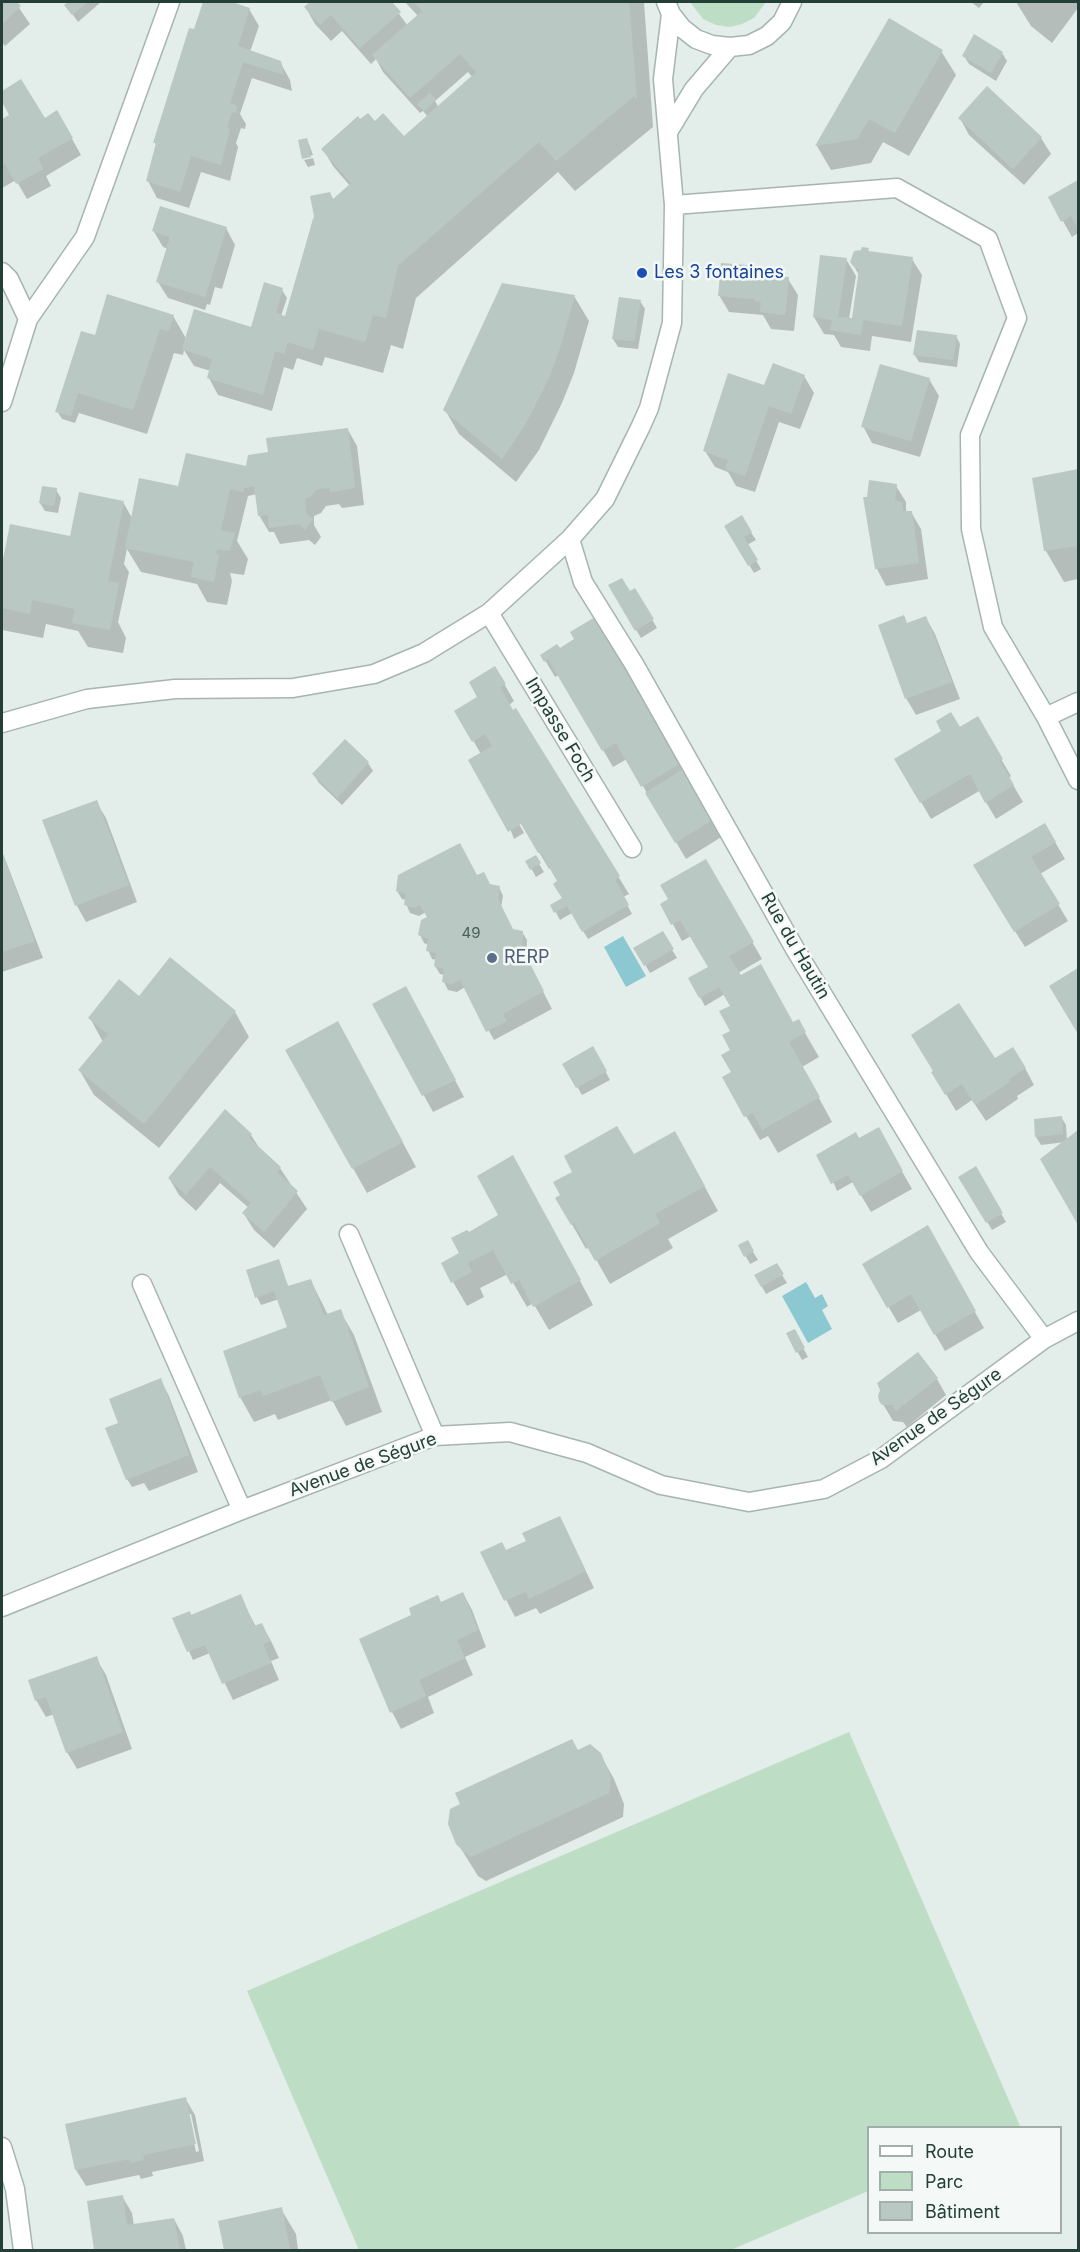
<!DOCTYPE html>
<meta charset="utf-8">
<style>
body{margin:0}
#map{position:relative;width:1080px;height:2252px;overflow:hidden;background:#e3ede9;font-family:Inter,sans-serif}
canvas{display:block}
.frame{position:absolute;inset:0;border:3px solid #233f37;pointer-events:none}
.legend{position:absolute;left:867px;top:2126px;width:195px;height:108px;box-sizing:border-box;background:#f4f9f7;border:2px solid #a0afaa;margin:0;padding:8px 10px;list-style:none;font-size:18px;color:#233f37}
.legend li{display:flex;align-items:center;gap:12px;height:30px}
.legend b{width:30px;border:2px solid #a0afaa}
</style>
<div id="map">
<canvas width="1080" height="2252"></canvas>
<div class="frame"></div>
<ul class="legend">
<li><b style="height:8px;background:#fff"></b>Route</li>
<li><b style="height:16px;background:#bddec5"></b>Parc</li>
<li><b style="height:16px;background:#b9c8c2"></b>Bâtiment</li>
</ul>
</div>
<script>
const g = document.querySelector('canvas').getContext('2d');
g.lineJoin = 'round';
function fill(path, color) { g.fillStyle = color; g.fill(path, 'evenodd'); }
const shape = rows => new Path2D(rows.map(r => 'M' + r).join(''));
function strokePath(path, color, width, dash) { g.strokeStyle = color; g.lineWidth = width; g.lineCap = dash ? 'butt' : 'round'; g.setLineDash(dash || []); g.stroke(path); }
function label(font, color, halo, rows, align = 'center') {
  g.font = font + ' Inter,sans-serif'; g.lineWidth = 5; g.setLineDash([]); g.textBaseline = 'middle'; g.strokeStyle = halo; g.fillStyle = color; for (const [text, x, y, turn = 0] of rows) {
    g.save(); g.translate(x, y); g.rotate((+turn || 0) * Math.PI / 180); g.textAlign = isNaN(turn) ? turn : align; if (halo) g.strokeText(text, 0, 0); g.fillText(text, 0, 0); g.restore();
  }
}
const green = shape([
 [690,2,766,2,754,18,742,24,730,27,716,25,703,19],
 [849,1732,1020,2126,868,2128,868,2191,731,2250,359,2250,247,1991]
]);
const water = shape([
 [623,936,646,976,626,987,604,947],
 [806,1282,815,1298,822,1294,828,1306,822,1310,832,1329,808,1343,782,1296]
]);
const shadow = shape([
 [2,2,15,2,30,24,5,46,2,42],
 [71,2,101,2,78,22,66,5],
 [204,2,234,2,235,4,249,9,259,26,250,52,280,62,290,80,292,91,252,78,240,114,246,124,245,129,241,128,236,143,238,147,230,181,201,172,189,208,157,198,148,181,157,146,155,143],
 [312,2,390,2,408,26,418,16,405,2,644,2,653,127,575,191,558,172,416,298,403,349,391,345,383,373,325,357,322,366,297,358,293,370,284,367,272,411,218,395,209,378,211,371,194,366,184,350,183,355,174,353,147,434,79,413,75,423,62,419,57,411,96,337,173,316,187,340,252,328,282,290,287,298,281,316,286,318,313,219,350,186,333,166,323,149,375,123,403,137,428,117,423,111,420,113,383,72,376,59,371,64,342,31,331,41,315,24,306,8],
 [468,72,473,78,439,108,435,101],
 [971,2,984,2,979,8],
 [1016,2,1078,2,1078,8,1052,43,1031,26],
 [890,20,941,51,956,75,909,156,883,142,871,163,831,170,817,146],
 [1002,53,1007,61,996,81,969,64,964,56],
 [21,81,44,120,57,112,81,155,46,176,51,186,27,199,16,180,2,188,2,121,11,115,2,99,2,92],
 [960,118,1041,138,1051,154,1024,185,969,135],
 [307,139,313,155,303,157,303,159,299,141],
 [313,158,315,165,308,167,304,160],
 [1078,181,1078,233,1072,237,1050,198],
 [226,228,235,245,222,289,215,287,210,305,207,304,205,310,168,298,158,282,168,249,163,247,153,230],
 [868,250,870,253,912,259,922,275,911,342,872,336,870,351,841,347,834,335,824,334,814,317,846,259,856,276,849,319,853,320,859,275,851,261,863,251],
 [746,266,751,274,788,279,798,295,794,331,771,329,763,315,729,312,719,295],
 [574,296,589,321,574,373,562,403,539,450,516,482,459,434,445,410],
 [640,301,645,309,638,349,618,347,613,339],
 [956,336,960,344,957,367,919,362,914,354],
 [804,376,814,393,800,429,779,422,755,492,736,486,728,472,715,467,705,451,765,387],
 [929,379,939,396,920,457,872,443,863,426],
 [348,430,357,446,364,505,342,508,339,504,326,506,321,513,314,516,314,525,321,537,315,545,309,540,280,544,274,532,269,532,259,515,257,494,248,496,237,541,248,559,244,575,230,573,232,581,227,605,207,602,197,584,141,572,127,549,124,564,129,572,118,622,126,638,123,653,88,647,78,631,46,624,43,638,2,630,2,571,12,526,73,539,123,502,132,518,179,487,248,468,270,453],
 [1078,470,1078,579,1064,582,1046,551,1034,479],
 [896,486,906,502,906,513,911,512,921,529,928,579,886,586,877,569,865,498],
 [56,490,61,498,58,513,45,511,40,503],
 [741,517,756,540,747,545,761,569,754,573,726,527],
 [610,586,629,593,635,590,657,628,641,638],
 [926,618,935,634,960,699,916,715,906,698],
 [595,619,723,836,686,859,627,759,613,767,559,675,555,677,542,655,559,650,576,640],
 [495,668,514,701,509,705,513,712,516,710,629,894,623,897,632,914,588,939,572,913,560,920,552,905,563,899,559,882,551,867,549,869,515,811,512,812,524,833,514,839,481,754,456,711,479,697],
 [977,718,1011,776,1009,778,1023,802,996,819,984,799,981,790,931,819,896,759],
 [368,763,373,771,342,805,319,783,314,775],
 [96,802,106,818,137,902,86,922,77,906,44,821],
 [1045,825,1065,859,1040,874,1068,921,1025,947,984,882],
 [2,851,43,958,2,972],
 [535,857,544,872,536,877,527,861],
 [705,861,762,959,738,973,792,1024,798,1021,819,1057,802,1067,832,1122,778,1153,768,1136,760,1140,724,1078,733,1073,732,1006,725,994,705,1006,690,979,710,968,691,936,682,941,662,904,670,899],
 [477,877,489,885,499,887,503,896,501,908,512,930,522,932,527,940,526,958,552,1009,494,1040,465,987,457,992,448,990,444,982,445,975,440,974,435,966,436,960,432,959,428,950,429,945,424,943,420,935,429,918,426,912,419,916,410,913,406,904,406,900,402,899,397,891],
 [662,933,677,958,650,973,636,949],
 [170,959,235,1012,249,1037,159,1148,94,1095,80,1071,103,1042,90,1018,139,998],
 [1078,970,1078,1032,1051,987],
 [374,1005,415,1005,464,1097,433,1112],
 [351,1047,416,1167,367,1193,287,1051],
 [593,1048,610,1080,582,1095,564,1064],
 [994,1060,1025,1068,1034,1085,1017,1096,1018,1099,986,1121,972,1100,956,1111,943,1089],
 [1061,1117,1066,1125,1067,1141,1078,1132,1078,1223,1041,1159,1066,1142,1041,1145,1036,1137],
 [878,1129,912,1189,871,1212,853,1182,837,1191,833,1181,859,1140],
 [251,1135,260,1149,280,1168,307,1209,274,1248,254,1230,244,1214,249,1208,220,1183,196,1211,179,1195,169,1178],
 [633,1156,689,1158,718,1211,668,1239,673,1248,610,1284,589,1247,586,1249,557,1198,562,1195,574,1172],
 [975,1168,1006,1222,992,1230,960,1177],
 [542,1210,593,1305,549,1330,533,1303,527,1307,508,1274,480,1288,484,1297,467,1306,453,1282,468,1234,500,1216],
 [927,1227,984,1328,945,1351,921,1310,898,1323,864,1265],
 [747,1242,758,1260,750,1264,740,1246],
 [278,1261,289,1288,311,1281,328,1315,340,1311,354,1335,382,1412,346,1426,332,1400,278,1420,275,1414,254,1422,240,1397,289,1328,279,1299,261,1305,257,1297],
 [776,1265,787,1283,766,1294,756,1276],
 [794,1331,808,1357,802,1360,788,1334],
 [160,1379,169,1396,198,1472,149,1491,144,1483,132,1487,127,1479,118,1425],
 [937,1379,946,1395,907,1427,903,1422,893,1421,883,1404],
 [560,1518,594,1588,540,1614,536,1608,515,1617,482,1553,506,1552,528,1542],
 [463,1593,472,1610,486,1647,465,1657,473,1675,428,1697,434,1713,401,1729,392,1712,361,1640],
 [240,1596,256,1627,262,1625,271,1641,279,1658,271,1661,279,1680,233,1700,210,1653,193,1660,174,1619,190,1613,192,1616],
 [96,1658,106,1675,132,1749,77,1769,67,1752,54,1714,46,1717,36,1700],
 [578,1752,600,1754,614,1779,624,1804,623,1817,486,1881,478,1876,458,1844],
 [185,2098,195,2115,204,2161,152,2172,153,2176,141,2179,139,2175,86,2186,76,2170],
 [188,2114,191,2114,199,2151,196,2152],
 [122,2196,132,2213,134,2226,174,2219,183,2236,186,2250,95,2250,89,2202],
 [281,2209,296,2234,298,2250,225,2250,220,2222]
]);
const building = shape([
 [2,2,17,2,21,6,2,24],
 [68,2,88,2,72,15,64,5],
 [203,2,232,2,250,8,238,46,281,61,284,75,243,62,230,103,237,106,236,113,232,112,227,128,230,129,221,165,191,156,180,192,146,181,156,143,153,143,184,44,189,28,194,29],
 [310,2,392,2,401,12,360,48,331,15,320,25,304,7],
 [414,2,629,2,637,99,634,96,556,161,539,142,398,266,386,318,373,315,365,342,319,329,313,350,288,342,284,354,275,351,263,395,207,378,212,359,182,349,194,309,251,327,264,282,283,288,276,313,285,316,314,216,310,196,330,192,333,199,351,183,321,149,358,116,360,119,368,113,375,121,383,113,404,136,476,72,460,54,410,98,372,55,422,11],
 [889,18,943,50,895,133,869,119,857,139,815,146],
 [974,34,1003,52,991,73,962,56],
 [21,79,45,118,57,110,73,138,38,158,43,169,16,184,5,164,2,166,2,119,9,115,2,102,2,91],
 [987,86,1042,137,1013,169,958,118],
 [430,93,436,100,424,111,417,104],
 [307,138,311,157,302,159,298,140],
 [1078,180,1078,229,1071,216,1061,222,1048,197],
 [160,206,227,227,205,297,156,282,170,237,152,231],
 [862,247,869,248,868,251,913,257,902,326,863,320,861,335,830,330,832,320,813,317,820,255,847,258,838,317,852,318,859,269,853,266,850,262,854,251,861,250],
 [721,263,747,265,747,273,789,277,785,315,760,312,761,302,754,301,754,299,718,296],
 [502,283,575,295,560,348,549,378,525,425,502,459,443,410],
 [107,294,174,315,169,331,160,329,133,410,78,393,71,416,55,412,81,331,95,335],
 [619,297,641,300,634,341,612,339],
 [917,330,957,335,953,360,913,355],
 [773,363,805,375,791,414,769,406,745,476,725,469,728,460,703,451,728,373,764,385],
 [880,364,930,378,911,441,861,427],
 [348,428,355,488,330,492,330,488,317,489,311,496,305,499,306,513,313,519,305,530,299,524,269,528,268,515,258,516,254,486,244,488,243,492,230,489,221,530,235,533,230,551,217,549,216,554,219,555,214,582,191,577,194,562,125,548,139,478,178,486,186,453,246,466,248,455,268,452,266,438],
 [1078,469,1078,546,1044,551,1032,478],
 [869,480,897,484,895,500,902,502,903,511,912,511,919,563,875,569,863,497,867,497],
 [42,486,57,488,54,506,39,503],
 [79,492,124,501,108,581,119,583,110,630,72,623,75,609,32,600,30,614,2,608,2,564,10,524,70,536],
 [742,515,752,532,744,537,758,560,748,566,724,526],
 [622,578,630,591,635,588,654,619,635,631,608,585],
 [904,615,907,623,926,616,952,682,905,699,878,625],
 [595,617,681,763,641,787,616,743,602,751,548,659,544,662,540,655,557,644,560,648,574,639,570,632],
 [495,666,506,684,500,687,513,710,516,708,620,876,615,880,629,905,582,932,567,906,554,913,550,905,562,898,553,884,557,881,541,853,538,853,521,824,508,832,468,760,492,746,485,734,472,742,454,711,477,697,469,682],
 [951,712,960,727,978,716,1003,759,1000,761,1014,785,985,803,970,774,920,803,894,759,941,731,936,721],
 [345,739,369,762,337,798,312,774],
 [685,768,714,819,675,843,645,793],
 [97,800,129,885,75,906,42,820],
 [1045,823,1056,842,1031,857,1060,904,1014,932,973,865],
 [460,843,477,875,484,872,490,884,500,886,498,899,513,929,523,931,522,948,544,991,503,1014,507,1021,486,1032,460,980,452,984,442,982,444,969,434,966,436,953,426,951,428,939,418,935,421,920,427,917,420,905,414,908,404,905,406,894,396,891,398,875],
 [2,853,35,941,2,952],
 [536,855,541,863,530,870,525,861],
 [706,859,754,942,729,956,741,975,761,964,793,1022,799,1019,806,1032,789,1042,820,1097,762,1130,753,1113,744,1117,722,1077,731,1072,721,1055,730,1050,722,1035,730,1031,719,1011,730,1006,719,987,699,998,688,978,708,967,680,920,671,925,660,904,668,899,660,885],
 [663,931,674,949,644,966,633,948],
 [170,957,236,1011,144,1124,78,1070,108,1034,88,1018,119,979,139,996],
 [1078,968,1078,1034,1049,986],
 [406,986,456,1080,422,1096,372,1004],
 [959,1003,995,1058,1013,1047,1026,1068,1009,1079,1010,1082,975,1105,962,1084,945,1095,931,1072,933,1071,911,1035],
 [338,1021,403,1142,352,1169,285,1050],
 [593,1046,607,1071,576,1088,562,1064],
 [225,1109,252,1134,249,1138,281,1167,277,1172,298,1191,264,1232,242,1213,251,1203,210,1167,186,1195,168,1178],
 [1062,1116,1063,1134,1035,1137,1034,1119],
 [617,1126,634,1154,675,1131,705,1186,655,1214,660,1223,595,1261,574,1223,571,1225,555,1198,560,1195,553,1182,572,1172,564,1156],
 [879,1127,903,1171,860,1196,848,1175,831,1184,816,1155,856,1132,859,1138],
 [1078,1130,1078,1225,1040,1159],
 [513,1155,581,1280,533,1307,519,1280,511,1284,493,1250,468,1263,472,1272,451,1283,441,1263,459,1253,451,1238,467,1230,469,1232,498,1215,477,1176],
 [976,1166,1003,1213,986,1223,958,1177],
 [928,1225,976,1311,934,1335,911,1294,887,1308,862,1264],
 [748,1240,754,1251,744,1257,738,1245],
 [279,1259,288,1286,311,1279,324,1315,341,1309,369,1387,331,1402,320,1375,263,1396,260,1390,239,1398,223,1351,287,1327,274,1291,255,1298,246,1270],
 [777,1263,784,1274,761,1287,754,1275],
 [795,1329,805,1348,796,1353,786,1333],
 [918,1352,938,1378,896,1411,892,1405,882,1405,879,1401,878,1396,880,1390,877,1383],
 [161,1378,189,1455,126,1480,105,1428,118,1423,109,1399],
 [560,1516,586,1571,529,1599,526,1592,504,1601,480,1552,502,1542,506,1550,526,1541,522,1533],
 [463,1592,478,1630,457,1640,465,1658,419,1680,426,1696,390,1713,359,1639,411,1615,409,1608,438,1595,441,1602],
 [241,1594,254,1626,262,1623,270,1641,263,1644,271,1663,222,1684,205,1645,187,1652,172,1618,190,1611,191,1615],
 [97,1656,123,1732,66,1753,46,1697,35,1701,28,1680],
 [572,1739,578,1750,590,1744,601,1753,611,1778,609,1793,471,1857,463,1851,456,1844,448,1824,450,1809,460,1804,455,1793],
 [186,2097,196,2144,143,2155,144,2160,130,2163,129,2159,75,2170,65,2124],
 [123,2195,127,2225,174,2218,180,2250,94,2250,87,2201],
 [282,2207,290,2250,224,2250,218,2221]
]);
const minor = shape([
 [666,2,671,14,682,28,696,39,712,45,730,47,749,45,767,36,782,22,792,2],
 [668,132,694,89,730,47],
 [674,205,897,188,988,239,1017,318,970,435,971,529,993,627,1046,717,1078,780],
 [2,272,9,279,28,319,2,402],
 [28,319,85,237,170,2],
 [570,539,583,582,634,664,795,949,979,1252,1044,1339],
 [489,613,632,848],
 [1046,717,1078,702],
 [2,723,87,699,175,689,293,688,374,674,424,653,489,613,570,539,605,499,641,426,649,408,672,323,674,205,663,79,671,14],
 [349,1234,435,1436],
 [142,1284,242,1510],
 [2,1607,242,1510,435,1436,510,1432,587,1453,661,1485,749,1502,824,1489,881,1459,1044,1339,1078,1321],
 [2,2147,15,2189,23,2250]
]);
const markers = [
 [642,273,6,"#1a4fb4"],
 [492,958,6,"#5c6f8a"]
];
const numberNames = [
 ["49",471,933]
];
const transitNames = [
 ["Les 3 fontaines",654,273]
];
const streetNames = [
 ["Impasse Foch",560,730,59],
 ["Rue du Hautin",795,946,60],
 ["Avenue de Ségure",936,1417,-35],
 ["Avenue de Ségure",363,1465,-20]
];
const serviceNames = [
 ["RERP",504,958]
];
fill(green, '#bddec5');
fill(water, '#8cc8d1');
fill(shadow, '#0003');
fill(building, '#b9c8c2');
strokePath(minor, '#a6b5b0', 21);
strokePath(minor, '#fff', 18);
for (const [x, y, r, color] of markers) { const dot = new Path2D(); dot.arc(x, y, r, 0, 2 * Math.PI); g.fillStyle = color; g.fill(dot); strokePath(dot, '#f4f9f7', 2); }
label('15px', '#48615a', null, numberNames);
label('18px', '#164399', '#f4f9f7', transitNames, 'left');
label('18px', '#233f37', '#f4f9f7', streetNames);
label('18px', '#4e5e75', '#f4f9f7', serviceNames, 'left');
</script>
